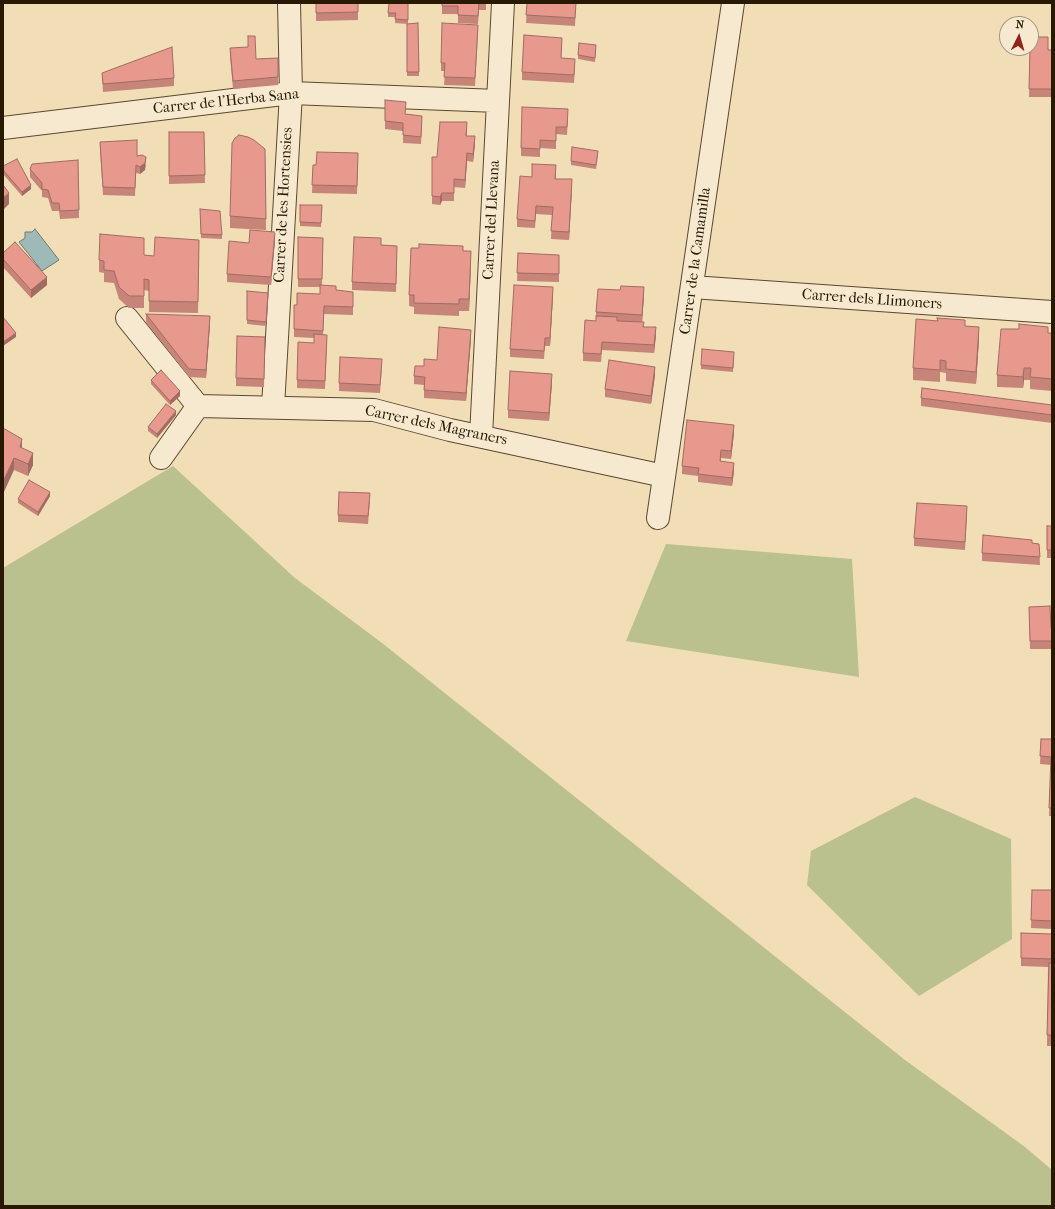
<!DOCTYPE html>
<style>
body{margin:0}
#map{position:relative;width:1055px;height:1209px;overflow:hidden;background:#f1ddb6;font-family:"IM FELL French Canon",serif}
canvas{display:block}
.frame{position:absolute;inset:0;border:4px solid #291802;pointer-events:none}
.north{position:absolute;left:999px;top:16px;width:40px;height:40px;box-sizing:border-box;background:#f6e9d0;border:1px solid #a4957e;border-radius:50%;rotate:5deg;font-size:11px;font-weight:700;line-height:16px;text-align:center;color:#291802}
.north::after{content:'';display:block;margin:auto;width:14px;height:18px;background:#8f2418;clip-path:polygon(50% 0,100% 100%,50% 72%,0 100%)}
</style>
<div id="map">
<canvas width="1055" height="1209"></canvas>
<div class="frame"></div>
<div class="north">N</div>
</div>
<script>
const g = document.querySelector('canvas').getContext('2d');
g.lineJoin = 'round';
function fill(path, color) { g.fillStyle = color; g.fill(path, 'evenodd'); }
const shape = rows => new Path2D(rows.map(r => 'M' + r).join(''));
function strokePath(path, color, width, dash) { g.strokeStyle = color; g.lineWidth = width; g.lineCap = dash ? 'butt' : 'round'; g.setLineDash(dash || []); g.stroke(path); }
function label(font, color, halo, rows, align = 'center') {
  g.font = font + ' "IM FELL French Canon",serif'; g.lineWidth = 3; g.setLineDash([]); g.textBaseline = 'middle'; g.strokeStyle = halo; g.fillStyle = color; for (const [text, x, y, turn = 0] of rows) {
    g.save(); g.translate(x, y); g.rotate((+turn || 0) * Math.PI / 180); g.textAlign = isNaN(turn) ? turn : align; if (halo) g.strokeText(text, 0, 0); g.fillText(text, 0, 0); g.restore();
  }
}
const green = shape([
 [173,466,295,578,382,643,905,1060,1025,1147,1052,1170,1052,1206,3,1206,3,568],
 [666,544,852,559,859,677,626,641],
 [915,797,1011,839,1012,939,919,996,807,885,811,851]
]);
const water = shape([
 [35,229,59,260,42,271,19,242,25,238,25,232,32,232,35,229]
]);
const minor = shape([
 [3,128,291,93,498,101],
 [692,287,1052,312],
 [127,318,198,406],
 [273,407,291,93,289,3],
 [481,436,503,3],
 [161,458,198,406,374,410,450,430,664,476],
 [658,518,733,3]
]);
const wall = shape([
 [316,3,358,3,358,20,316,21],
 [408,3,408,24,395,23,395,17,388,17,388,13],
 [442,3,486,3,486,10,479,10,478,24,458,23,458,14,442,14],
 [527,3,576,3,575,26,526,23],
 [418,23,419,76,407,76,407,24],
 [478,33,475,86,444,85,445,71,441,71,441,63],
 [562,46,561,58,575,67,574,83,522,80,522,72],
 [230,48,256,59,278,58,278,85,233,89,230,56],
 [1030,48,1052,50,1052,97,1029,97],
 [596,49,595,62,578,59,578,55],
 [102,73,174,78,174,86,103,92],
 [385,100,405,114,422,124,421,144,403,143,403,131,385,129],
 [568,117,567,135,556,134,556,149,540,148,540,157,521,156,521,148],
 [467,130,467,136,475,144,473,162,467,161,465,188,454,187,454,201,442,201,440,205,432,204,432,196,437,157],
 [169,132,204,132,205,183,169,184],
 [100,142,137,156,146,165,145,170,140,174,136,173,135,196,103,195,100,150],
 [265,149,266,230,230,228,230,216],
 [598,155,596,169,571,165,571,161],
 [78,160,79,218,60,219,59,211,52,211,48,198,42,197,42,191,30,177,30,169],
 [358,161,357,194,312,193,313,165],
 [3,166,31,189,22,196,3,174],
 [556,173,556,179,572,187,569,240,551,239,552,215,536,214,535,228,517,227,517,219,532,177],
 [300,205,322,205,321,227,300,226],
 [200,209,222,235,222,239,201,238],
 [298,237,323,238,322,285,336,290,353,300,353,315,324,314,323,335,327,343,325,389,297,388,297,380,314,343,314,338,294,337,294,305,297,305,320,294,320,287,298,287],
 [199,240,198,313,149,312,149,291,144,290,144,308,129,308,119,299,114,283,104,282,104,273,99,272,99,260,144,255,154,256],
 [275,240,271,285,227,282,227,274,249,243],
 [381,245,397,246,396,292,352,290,352,282],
 [463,251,471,263,469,311,459,311,459,316,414,314,414,307,409,306,409,295],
 [3,253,47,285,31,298,3,267],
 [518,253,559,263,559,282,517,281],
 [247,291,268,297,266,326,247,324],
 [553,295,550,346,545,346,544,359,510,357,510,349],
 [644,295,642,322,644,327,656,335,654,353,602,350,601,362,583,361,583,353,596,321,596,312],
 [146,314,210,324,206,378,189,377,146,322],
 [937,318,965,326,979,339,976,384,946,381,946,373,940,372,940,382,913,380,913,368,937,321],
 [1048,333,1052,333,1052,391,1030,389,1030,380,1024,380,1023,388,997,387,997,375],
 [471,338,466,401,424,398,424,385,414,384,414,376,437,360],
 [265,345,264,387,236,386,236,378],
 [734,356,733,372,701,369,701,365],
 [382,367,380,393,339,391,339,383],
 [655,375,651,404,605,397,605,389],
 [151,380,180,396,170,405,151,384],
 [552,382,549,421,508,418,508,410],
 [921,398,1052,405,1052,423,921,406],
 [176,415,157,438,148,431,148,427],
 [3,428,22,448,33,465,28,476,14,470],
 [734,433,731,459,721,458,721,461,734,471,732,486,698,482,698,476,682,474,682,466],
 [50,496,38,516,18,503,18,499],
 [370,501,368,524,338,522,338,515],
 [967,514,965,550,914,546,914,538],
 [1047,526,1052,526,1052,558,1047,558],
 [1032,543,1039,544,1040,565,982,561,982,553],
 [1029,607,1051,628,1052,628,1052,649,1030,649],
 [1041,739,1052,739,1052,816,1049,816,1051,765,1040,764],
 [1032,890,1052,890,1052,929,1031,928],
 [1021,933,1052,934,1052,1046,1047,1046,1048,967,1021,966]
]);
const shadedWall = shape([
 [475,136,475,144,473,162,473,154],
 [467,153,467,161,465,188,465,180],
 [146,157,145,170,140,174,140,167],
 [572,179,572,187,569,240,569,232],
 [31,185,31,189,22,196,22,192],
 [9,193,9,204,3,210,3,198],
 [442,193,442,201,440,205,440,197],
 [275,232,275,240,271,285,271,277],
 [471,251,471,263,469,311,469,299],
 [47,277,47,285,31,298,31,290],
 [553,287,553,295,550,346,550,338],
 [644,287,644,295,642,323,642,315],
 [210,316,210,324,206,378,206,370],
 [656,327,656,335,654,353,654,345],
 [979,327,979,339,976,384,976,372],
 [471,330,471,338,466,401,466,393],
 [16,333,16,337,3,346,3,342],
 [655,367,655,375,651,404,651,396],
 [1024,368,1024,380,1023,388,1023,377],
 [552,374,552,382,549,421,549,413],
 [180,391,180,396,170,405,170,401],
 [176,411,176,415,157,438,157,434],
 [734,425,734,433,731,459,731,451],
 [22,439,22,450,20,447],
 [33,453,33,465,28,476,28,464],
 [14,458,14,470,3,494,3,482],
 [734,463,734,471,732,486,732,478],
 [50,492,50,496,38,516,38,512]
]);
const building = shape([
 [316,3,358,3,358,12,316,13,316,3],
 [389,3,408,3,408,20,395,19,396,13,388,13,389,3],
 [442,3,479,3,478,16,458,15,458,6,442,6,442,3],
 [527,3,576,3,575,18,526,15,527,3],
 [418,23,419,72,407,72,407,24,418,23],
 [442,23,478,25,475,78,444,77,445,63,441,63,442,23],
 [524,35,562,38,561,58,575,59,574,75,522,72,524,35],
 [248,36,255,36,256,59,278,58,278,77,233,81,230,48,248,47,248,36],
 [1031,37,1048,37,1048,50,1052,50,1052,89,1029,89,1030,48,1031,48,1031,37],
 [579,43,596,45,595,58,578,55,579,43],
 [172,47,174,78,103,84,102,73,172,47],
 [385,100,406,102,405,114,422,116,421,137,403,135,403,123,385,121,385,100],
 [522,107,568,109,567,127,556,127,556,141,540,140,540,149,521,148,522,107],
 [440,122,467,122,466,136,475,136,473,154,467,153,465,180,454,179,454,193,442,193,440,197,432,196,432,157,437,157,440,122],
 [169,132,204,132,205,175,169,176,169,132],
 [239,135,248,137,254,140,265,149,266,219,230,216,232,143,235,138,239,135],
 [137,140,137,156,142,155,146,157,145,163,140,167,136,165,135,188,103,187,100,142,137,140],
 [572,147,598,151,596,165,571,161,572,147],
 [317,152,358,153,357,186,312,185,313,165,316,165,317,152],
 [17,159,31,185,22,192,3,170,3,166,17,159],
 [78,160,79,210,60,211,59,203,52,203,48,190,42,189,42,183,30,169,32,164,78,160],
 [532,164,556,165,555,179,572,179,569,232,551,231,553,207,536,206,535,221,517,219,520,176,532,177,532,164],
 [3,185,9,193,3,198,3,185],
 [300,205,322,205,321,223,300,222,300,205],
 [200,209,220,211,222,235,201,234,200,209],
 [250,230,275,232,271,277,227,274,229,241,249,243,250,230],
 [100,234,144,238,144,255,154,256,155,237,199,240,198,302,149,301,149,280,144,279,144,296,129,296,119,287,114,271,104,270,104,261,99,260,100,234],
 [298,237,323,238,322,279,298,279,298,237],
 [354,237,381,238,381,245,397,246,396,284,352,282,354,237],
 [15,242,47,277,31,290,3,259,3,253,15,242],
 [419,244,463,246,463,251,471,251,469,299,459,299,459,304,414,303,414,295,409,295,411,248,419,248,419,244],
 [518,253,559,255,559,274,517,273,518,253],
 [320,285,336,286,336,290,353,292,353,307,324,306,323,331,294,329,294,305,297,305,297,293,320,294,320,285],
 [514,285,553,287,550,338,545,338,544,351,510,349,514,285],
 [621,286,644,287,642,315,596,312,598,289,620,290,621,286],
 [247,291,268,293,266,322,247,320,247,291],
 [146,314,210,316,206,370,189,369,146,314],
 [596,316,617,317,617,321,644,322,643,327,656,327,654,345,602,342,601,354,583,353,585,320,596,321,596,316],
 [3,317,16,333,3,342,3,317],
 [937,318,965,320,965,326,979,327,976,372,946,369,946,361,940,360,940,370,913,368,916,319,938,321,937,318],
 [1019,324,1048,327,1048,333,1052,333,1052,379,1030,377,1031,368,1024,368,1023,377,997,375,1001,329,1019,329,1019,324],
 [439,327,471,330,466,393,424,390,425,377,414,376,415,366,424,366,424,359,437,360,439,327],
 [314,334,327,335,325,381,297,380,298,342,314,343,314,334],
 [237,336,265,337,264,379,236,378,237,336],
 [702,349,734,352,733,368,701,365,702,349],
 [340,357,382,359,380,385,339,383,340,357],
 [609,360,655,367,651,396,605,389,609,360],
 [161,370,180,391,170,401,151,380,161,370],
 [510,371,552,374,549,413,508,410,510,371],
 [922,388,1052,405,1052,415,921,398,922,388],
 [166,404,176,411,157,434,148,427,166,404],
 [687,420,734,425,731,451,721,450,720,461,734,463,732,478,698,474,699,468,682,466,687,420],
 [3,428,22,439,20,447,33,453,28,464,14,458,3,482,3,428],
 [29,480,50,492,38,512,18,499,29,480],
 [339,492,370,493,368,516,338,515,339,492],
 [917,503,967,506,965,542,914,538,917,503],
 [1047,526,1052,526,1052,550,1047,550,1047,526],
 [983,535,1032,540,1032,543,1039,544,1040,557,982,553,983,535],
 [1050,606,1051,628,1052,628,1052,641,1030,641,1029,607,1050,606],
 [1041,739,1052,739,1052,808,1049,808,1051,757,1040,756,1041,739],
 [1032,890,1052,890,1052,921,1031,920,1032,890],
 [1021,933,1052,934,1052,959,1021,958,1021,933],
 [1049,963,1052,963,1052,1035,1047,1035,1049,963]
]);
const streetNames = [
 ["Carrer de l'Herba Sana",226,102,-6],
 ["Carrer de les Hortensies",284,205,-87],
 ["Carrer del Llevana",492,220,-87],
 ["Carrer de la Camamilla",696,261,-82],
 ["Carrer dels Llimoners",872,300,4],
 ["Carrer dels Magraners",436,426,12]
];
fill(green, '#bac18e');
fill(water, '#9ebab8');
strokePath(water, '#6f796f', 1);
strokePath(minor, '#5b492f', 24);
strokePath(minor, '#f6e9d0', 22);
fill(wall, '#c78479');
fill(shadedWall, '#a26b63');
fill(building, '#e7998d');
strokePath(building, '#a26b63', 1);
label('15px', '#291802', '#f6e9d0', streetNames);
</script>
